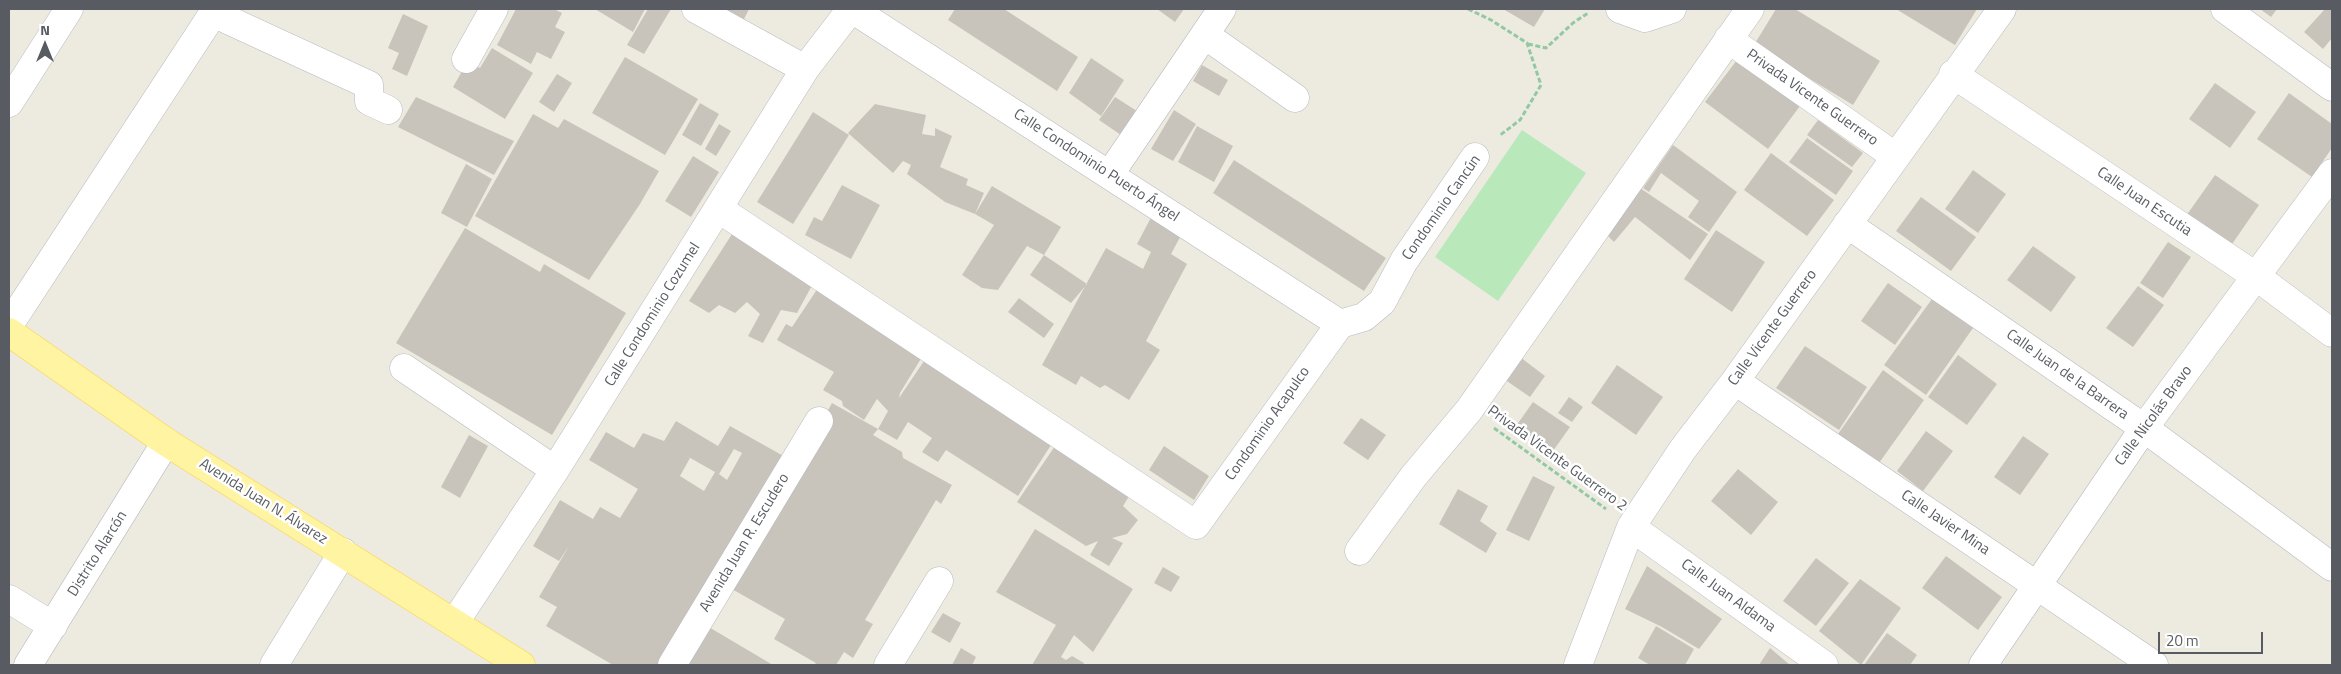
<!DOCTYPE html>
<meta charset="utf-8">
<style>
body{margin:0}
#map{position:relative;width:2341px;height:674px;overflow:hidden;background:#edebdf;font-family:"Titillium Web",sans-serif}
canvas{display:block}
.frame{position:absolute;inset:0;border:10px solid #585c62;pointer-events:none}
.north{position:absolute;left:20px;top:20px;width:50px;height:50px;-webkit-text-stroke:4px #fff;paint-order:stroke;rotate:0deg;font-size:14px;font-weight:700;line-height:20px;text-align:center;color:#585c62}
.north::after{content:'';display:block;margin:auto;width:18px;height:22px;background:#585c62;clip-path:polygon(50% 0,100% 100%,50% 72%,0 100%)}
.scale{position:absolute;left:2158px;top:632px;width:105px;height:22px;box-sizing:border-box;border:2px solid #585c62;border-top:0;padding-left:6px;font-size:15px;line-height:18px;white-space:nowrap;color:#585c62;-webkit-text-stroke:4px #fff;paint-order:stroke}
</style>
<div id="map">
<canvas width="2341" height="674"></canvas>
<div class="frame"></div>
<div class="north">N</div>
<div class="scale">20 m</div>
</div>
<script>
const g = document.querySelector('canvas').getContext('2d');
g.lineJoin = 'round';
function fill(path, color) { g.fillStyle = color; g.fill(path, 'evenodd'); }
const shape = rows => new Path2D(rows.map(r => 'M' + r).join(''));
function strokePath(path, color, width, dash) { g.strokeStyle = color; g.lineWidth = width; g.lineCap = dash ? 'butt' : 'round'; g.setLineDash(dash || []); g.stroke(path); }
function label(font, color, halo, rows, align = 'center') {
  g.font = font + ' "Titillium Web",sans-serif'; g.lineWidth = 5; g.setLineDash([]); g.textBaseline = 'middle'; g.strokeStyle = halo; g.fillStyle = color; for (const [text, x, y, turn = 0] of rows) {
    g.save(); g.translate(x, y); g.rotate((+turn || 0) * Math.PI / 180); g.textAlign = isNaN(turn) ? turn : align; if (halo) g.strokeText(text, 0, 0); g.fillText(text, 0, 0); g.restore();
  }
}
const green = shape([
 [1522,130,1586,173,1498,301,1435,257]
]);
const building = shape([
 [516,9,554,9,562,13,555,27,565,32,551,59,537,52,531,64,497,45],
 [595,9,645,9,633,32],
 [648,9,671,9,644,54,627,45],
 [716,9,749,9,742,23],
 [955,9,1004,9,1078,57,1057,91,948,20],
 [1157,9,1184,9,1175,22],
 [1503,9,1545,9,1534,27],
 [1776,9,1795,9,1880,61,1853,105,1754,45],
 [1896,9,1977,9,1955,45],
 [2260,9,2277,9,2271,17],
 [2325,9,2332,9,2332,38,2323,49,2304,32],
 [403,14,428,26,407,76,392,69,399,53,388,48],
 [492,48,533,73,505,119,453,87,468,61,480,68],
 [625,57,698,99,665,155,592,113],
 [1091,58,1124,80,1101,116,1069,93],
 [1737,60,1800,106,1768,149,1705,102],
 [1202,65,1228,80,1219,96,1193,81],
 [557,74,572,83,554,112,539,102],
 [2215,83,2256,112,2230,148,2189,119],
 [2289,93,2332,124,2332,148,2312,177,2257,139],
 [416,97,514,141,494,175,398,127],
 [1115,97,1140,113,1124,137,1099,120],
 [700,103,719,114,701,146,682,135],
 [875,104,926,115,922,134,935,136,935,128,952,136,940,167,968,179,966,185,984,193,975,214,945,202,907,174,911,165,903,161,893,173,848,133],
 [1174,110,1196,124,1173,161,1151,149],
 [813,112,849,135,793,224,757,202],
 [533,114,558,128,564,119,659,171,640,204,589,280,475,216],
 [1818,120,1863,153,1852,167,1807,135],
 [719,124,731,131,716,156,705,149],
 [1197,126,1233,146,1214,182,1178,162],
 [1807,138,1853,171,1836,195,1789,162],
 [1673,145,1737,192,1709,232,1688,217,1699,201,1661,173,1649,192,1643,188],
 [1771,153,1834,200,1807,236,1744,190],
 [693,156,719,172,691,217,665,201],
 [1234,160,1386,258,1364,291,1213,193],
 [466,164,492,179,467,227,441,213],
 [1973,170,2006,194,1978,233,1945,209],
 [2215,175,2259,205,2230,247,2186,216],
 [842,185,880,205,851,259,805,235,814,217,822,221],
 [992,186,1061,227,1044,255,1027,246,998,290,982,288,962,275,994,225,975,214],
 [1640,188,1708,234,1690,260,1635,217,1614,242,1604,232],
 [1921,197,1976,237,1951,271,1896,231],
 [1155,210,1185,228,1171,254,1187,264,1146,341,1160,350,1129,400,1105,385,1100,388,1081,376,1076,385,1042,365,1106,248,1143,269,1151,252,1137,244],
 [465,228,540,272,544,264,626,313,552,435,396,343],
 [1716,230,1765,262,1732,312,1684,279],
 [732,234,815,280,797,313,781,310,763,343,748,336,760,314,747,302,735,313,719,305,709,313,689,301],
 [2168,242,2191,257,2163,298,2140,283],
 [2033,246,2076,277,2051,312,2007,280],
 [1044,255,1087,284,1071,303,1030,275],
 [1888,283,1922,307,1895,345,1861,321],
 [2138,286,2164,305,2133,347,2106,328],
 [818,288,922,357,900,393,899,398,928,355,1055,439,1018,496,946,450,938,462,922,452,932,438,908,422,897,440,878,429,888,411,877,399,864,420,843,406,842,401,823,390,834,372,777,340,786,324,792,327],
 [1019,298,1054,324,1044,338,1008,312],
 [1932,299,1973,328,1926,395,1884,365],
 [1805,346,1867,387,1839,430,1776,388],
 [1958,355,1997,384,1967,425,1928,397],
 [1520,357,1545,376,1530,397,1504,379],
 [1617,365,1663,397,1636,435,1591,403],
 [1883,370,1924,400,1879,463,1838,434],
 [1569,397,1583,407,1572,422,1558,413],
 [1533,402,1570,427,1553,451,1516,426],
 [832,403,878,429,873,435,902,452,903,458,952,485,941,504,936,500,865,620,873,624,853,658,844,652,836,665,814,665,816,663,774,639,785,619,730,588],
 [1361,418,1386,435,1368,460,1343,443],
 [676,421,718,446,730,426,787,458,661,665,613,665,546,626,557,607,539,597,569,546,559,561,533,546,560,500,593,519,600,507,620,518,638,489,589,460,606,432,634,448,643,433,664,441],
 [734,449,742,453,727,480,719,474],
 [685,455,715,472,704,491,680,476,690,458],
 [1926,431,1953,451,1923,491,1897,471],
 [469,435,488,446,460,498,441,487],
 [2023,436,2049,454,2020,495,1994,477],
 [1057,443,1133,490,1123,506,1138,520,1127,534,1112,538,1123,543,1109,566,1090,555,1098,541,1086,546,1017,502],
 [1164,446,1209,476,1194,500,1149,470],
 [1738,469,1778,502,1751,535,1711,501],
 [1533,476,1555,487,1529,541,1506,530],
 [1458,489,1488,506,1480,521,1497,533,1486,553,1439,524],
 [1035,529,1133,589,1093,652,1074,635,1061,657,1066,660,1072,656,1084,663,1083,665,1032,665,1056,625,996,592],
 [1946,556,2002,597,1978,630,1922,588],
 [1816,558,1849,583,1816,626,1783,601],
 [1647,566,1722,619,1699,649,1662,627,1625,609],
 [1163,567,1180,577,1171,592,1154,583],
 [1860,579,1901,608,1861,665,1819,631],
 [943,613,961,623,950,643,931,632],
 [707,626,773,665,680,665],
 [1656,626,1694,649,1685,665,1650,665,1638,658],
 [1887,633,1917,655,1910,665,1864,665],
 [961,648,976,657,972,665,952,665],
 [1770,648,1790,665,1759,665]
]);
const path = shape([
 [1468,9,1491,20,1527,43,1541,85,1520,120,1499,136],
 [1528,44,1546,48,1573,23,1588,13],
 [1494,428,1606,509]
]);
const minor = shape([
 [696,9,805,69],
 [852,9,1340,324],
 [1620,9,1645,18,1672,9],
 [2225,9,2332,87],
 [213,13,369,85,369,101,388,110],
 [1205,35,1295,98],
 [1728,39,1896,157],
 [466,59,494,9],
 [1953,74,2257,277,2332,333],
 [9,103,69,9],
 [1110,174,1222,9],
 [719,209,1196,525,1340,324],
 [1847,224,2144,428,2332,567],
 [1340,324,1364,317,1382,302,1404,261,1475,157],
 [9,325,216,9],
 [404,368,555,470],
 [1735,381,2154,665],
 [1631,527,1824,665],
 [1359,551,1413,477,1469,410,1750,9],
 [9,599,53,626],
 [455,622,555,470,805,69,851,9],
 [28,665,166,442],
 [274,665,343,552],
 [672,665,819,421],
 [888,665,939,581],
 [1578,665,1631,527,1683,449,1735,381,2002,9],
 [1983,665,2144,428,2332,173]
]);
const major = shape([
 [9,332,166,442,521,665]
]);
const streetNames = [
 ["Privada Vicente Guerrero",1812,98,35],
 ["Calle Condominio Puerto Ángel",1096,166,33],
 ["Calle Juan Escutia",2144,202,34],
 ["Condominio Cancún",1442,208,-55],
 ["Calle Condominio Cozumel",653,315,-58],
 ["Calle Vicente Guerrero",1773,328,-54],
 ["Calle Juan de la Barrera",2067,375,35],
 ["Calle Nicolás Bravo",2154,416,-54],
 ["Condominio Acapulco",1268,424,-55],
 ["Privada Vicente Guerrero 2",1557,459,36],
 ["Avenida Juan N. Álvarez",263,502,32],
 ["Calle Javier Mina",1945,523,34],
 ["Avenida Juan R. Escudero",745,543,-59],
 ["Distrito Alarcón",98,554,-58],
 ["Calle Juan Aldama",1728,596,36]
];
fill(green, '#b9e8bb');
fill(building, '#c8c4bc');
strokePath(minor, '#b8bac0', 29);
strokePath(major, '#fdd248', 29);
strokePath(path, '#92c9a3', 3, [5, 2.5]);
strokePath(minor, '#fff', 28);
strokePath(major, '#fff4a2', 28);
label('15px', '#585c62', '#fff', streetNames);
</script>
